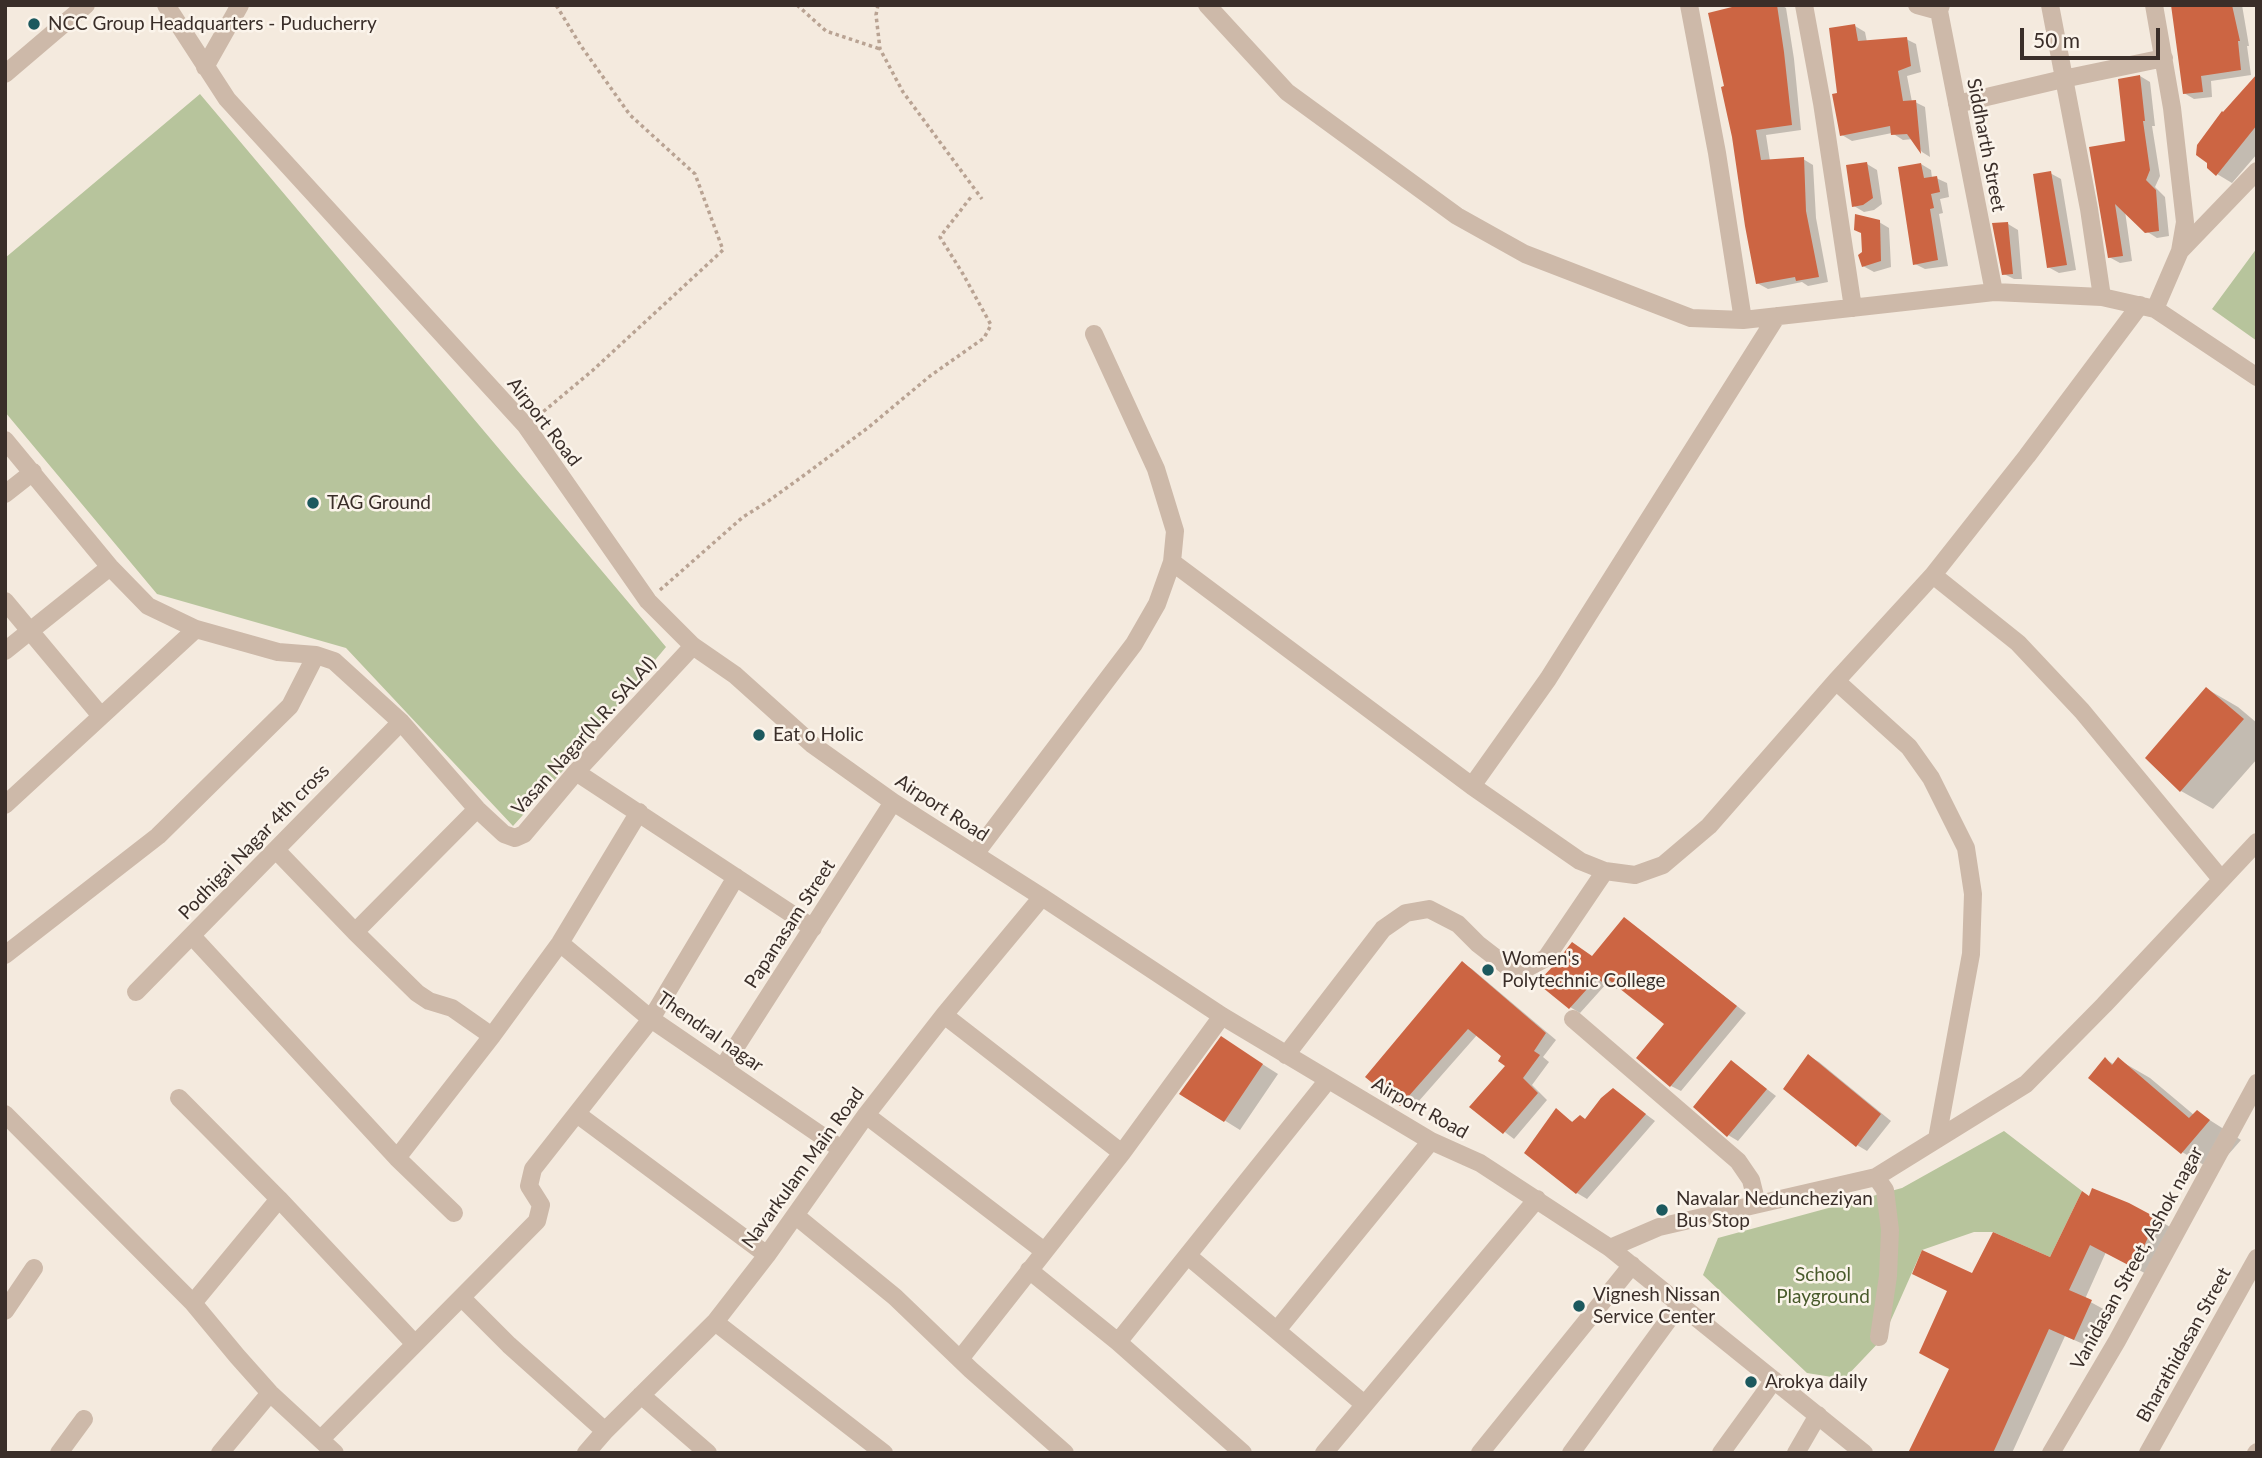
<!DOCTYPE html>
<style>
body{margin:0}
#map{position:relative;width:2262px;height:1458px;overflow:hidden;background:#f4eade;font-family:Lato,sans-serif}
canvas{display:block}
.frame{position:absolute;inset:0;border:7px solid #3a2e29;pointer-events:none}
.scale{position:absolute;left:2020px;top:28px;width:140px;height:32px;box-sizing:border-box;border:4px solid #3a2e29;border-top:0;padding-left:9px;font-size:21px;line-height:24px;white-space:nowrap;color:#3a2e29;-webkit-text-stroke:5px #fbf4eb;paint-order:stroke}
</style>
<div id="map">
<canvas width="2262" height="1458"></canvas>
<div class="frame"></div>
<div class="scale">50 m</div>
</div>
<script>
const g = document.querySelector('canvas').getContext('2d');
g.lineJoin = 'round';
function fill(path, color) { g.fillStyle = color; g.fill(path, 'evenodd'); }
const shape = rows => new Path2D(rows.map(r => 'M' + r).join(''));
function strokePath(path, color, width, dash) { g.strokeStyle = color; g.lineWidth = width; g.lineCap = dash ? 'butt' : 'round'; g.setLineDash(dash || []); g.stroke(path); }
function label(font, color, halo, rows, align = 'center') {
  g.font = font + ' Lato,sans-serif'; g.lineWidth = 5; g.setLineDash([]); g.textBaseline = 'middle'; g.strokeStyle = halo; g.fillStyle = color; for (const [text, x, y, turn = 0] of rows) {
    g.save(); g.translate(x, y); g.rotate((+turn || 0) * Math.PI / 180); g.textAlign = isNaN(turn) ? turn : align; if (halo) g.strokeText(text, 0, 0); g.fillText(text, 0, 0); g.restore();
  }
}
const green = shape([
 [200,94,666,647,569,764,513,826,346,648,157,594,5,412,5,258],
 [2257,248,2257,341,2212,309],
 [2004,1131,2082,1191,2050,1257,1993,1232,1974,1232,1922,1250,1883,1338,1844,1379,1807,1373,1703,1275,1718,1238,1902,1188]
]);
const shadow = shape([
 [1759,5,1781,5,1786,8,1794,59,1801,130,1766,135,1770,161,1803,159,1813,165,1816,218,1828,282,1808,286,1802,282,1768,289,1757,283,1727,87],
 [2173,5,2242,5,2249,46,2247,46,2251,75,2211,81,2212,97,2194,99,2184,93],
 [1855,26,1865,32,1867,42,1906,39,1916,44,1921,72,1907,76,1912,102,1915,102,1925,107,1930,157,1922,152,1913,139,1903,140,1892,133,1852,141,1842,135,1839,94],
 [2140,76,2150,82,2155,126,2152,126,2160,176,2155,187,2165,197,2169,236,2157,238,2146,231,2125,211,2132,261,2120,263,2109,257,2091,148,2127,143],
 [2257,77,2257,154,2232,183,2217,174],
 [1867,164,1877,170,1882,204,1874,210,1864,212,1854,206],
 [1921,164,1931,170,1932,178,1936,178,1947,183,1949,197,1940,199,1943,213,1939,214,1948,266,1925,269,1915,264],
 [2050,173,2061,179,2076,270,2059,273,2048,267],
 [1879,222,1889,228,1891,267,1874,272,1863,266],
 [2008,224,2018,230,2022,279,2014,279,2004,274],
 [2207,689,2238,707,2257,723,2257,759,2213,809,2181,791,2147,758],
 [1625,919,1746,1013,1681,1091,1671,1086,1666,1023,1619,986,1617,989,1607,983,1580,1013,1570,1007,1593,957],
 [1462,963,1472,969,1556,1040,1543,1057,1549,1062,1532,1085,1547,1100,1514,1139,1472,1107,1507,1066,1503,1056,1477,1035,1411,1110,1401,1104],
 [1237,1048,1278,1074,1240,1130,1182,1094],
 [1809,1056,1819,1062,1891,1121,1867,1151,1857,1145],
 [2105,1059,2115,1065,2119,1060,2150,1078,2194,1115,2197,1112,2241,1140,2214,1171,2182,1152,2090,1078],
 [1731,1062,1776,1096,1738,1141,1728,1135],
 [1613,1090,1655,1121,1587,1199,1577,1193,1556,1111,1574,1123,1586,1120],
 [2091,1197,2156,1219,2172,1228,2150,1276,2106,1252,2085,1299,2107,1311,2090,1347,2065,1336,2012,1453,1914,1453,1951,1369,1949,1292,1914,1274,1973,1276,2051,1259]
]);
const building = shape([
 [1740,5,1777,5,1784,52,1792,125,1756,130,1761,160,1804,157,1806,211,1819,277,1796,281,1795,277,1756,284,1745,226,1732,137,1721,87,1724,86,1708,13],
 [2171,5,2232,5,2240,41,2238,41,2241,70,2201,76,2203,92,2183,94],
 [1855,24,1858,41,1907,37,1911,66,1898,71,1903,101,1916,100,1921,154,1907,134,1891,135,1890,126,1840,136,1832,94,1837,93,1829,28],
 [2257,74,2257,125,2216,176,2207,168,2207,163,2196,155,2197,145,2222,111,2223,112],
 [2140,75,2145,121,2143,121,2150,170,2146,180,2156,190,2159,231,2145,233,2115,204,2123,256,2108,258,2089,147,2125,141,2118,79],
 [1867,162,1873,198,1863,205,1852,207,1846,165],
 [1921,163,1924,178,1937,176,1940,192,1931,194,1934,208,1930,209,1938,260,1913,265,1898,167],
 [2051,171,2067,265,2047,268,2033,174],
 [1855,214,1880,220,1881,261,1862,267,1858,255,1862,252,1861,233,1854,230],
 [2008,222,2013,274,2002,275,1992,223],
 [2206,687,2244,719,2180,792,2145,758],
 [1624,917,1737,1006,1670,1087,1636,1058,1664,1024,1609,980,1606,985,1597,978,1569,1009,1537,983,1555,964,1572,942,1592,956],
 [1462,961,1546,1033,1534,1051,1540,1055,1523,1078,1538,1093,1503,1134,1469,1107,1505,1066,1498,1061,1501,1056,1468,1029,1400,1106,1365,1077],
 [1221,1036,1263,1064,1224,1122,1179,1094],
 [1808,1054,1881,1114,1856,1147,1783,1089],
 [2105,1057,2112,1065,2118,1057,2189,1118,2197,1110,2210,1120,2181,1154,2088,1078],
 [1731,1060,1767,1089,1727,1137,1693,1107],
 [1613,1088,1646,1114,1576,1194,1524,1153,1556,1108,1572,1122,1580,1115,1585,1119,1601,1098],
 [2092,1188,2129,1203,2157,1218,2134,1268,2090,1245,2069,1290,2092,1300,2074,1340,2049,1329,1993,1453,1908,1453,1949,1369,1919,1353,1947,1291,1912,1274,1922,1250,1972,1273,1993,1232,2050,1257,2082,1191,2089,1196]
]);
const path = shape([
 [797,5,826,31,880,49],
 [878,5,876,15,880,49,903,92,982,199],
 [538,416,592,371,723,250,695,174,630,115,581,46,556,5],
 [660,590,743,517,767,502,803,476,869,427,930,376,984,338,991,325,963,274,940,237,971,197]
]);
const minor = shape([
 [166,5,227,99,526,426,648,601,693,646,735,675,813,745,893,802,1042,897,1222,1016,1431,1141,1480,1163,1610,1248,1864,1453],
 [1207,5,1287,92,1457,216,1525,254,1691,318,1743,320,1994,292,2102,297,2155,309,2257,377],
 [1689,5,1717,153,1743,320],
 [1804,5,1822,103,1853,308],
 [1917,5,1939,11],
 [1941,5,1939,11,1994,292],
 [2050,5,2089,209,2102,297],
 [2154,5,2172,108,2185,222,2180,251,2155,309],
 [205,67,240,5],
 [5,74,86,5],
 [1957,104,2063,79,2164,58],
 [2180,251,2257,171],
 [5,440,110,567,148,606,196,629,278,652,316,655,334,661,401,722,477,809,504,834,515,838,524,834,576,772,693,646],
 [5,494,33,472],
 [1172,562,1472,786,1580,861,1605,871,1635,875,1663,865,1709,826,1836,681,1933,575,2027,456,2140,305],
 [1933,575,2018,643,2082,711,2221,879],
 [5,601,101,716],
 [5,651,110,567],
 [1836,681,1909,747,1931,778,1966,848,1973,894,1971,954,1937,1139],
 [576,772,813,928],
 [1472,786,1548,679,1777,316],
 [5,805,196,629],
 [477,809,355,932,417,993,429,1001,452,1008,492,1036],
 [276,850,355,932],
 [975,854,1134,644,1157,604,1172,562,1175,531,1156,469,1094,334],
 [192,936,397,1158,454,1213],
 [560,943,651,1019,841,1149],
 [5,955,158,836,290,706,316,655],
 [136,992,401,722],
 [944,1015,1122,1153],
 [1573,1019,1738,1161,1751,1180,1757,1204],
 [1286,1055,1383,929,1406,913,1429,909,1458,924,1478,944,1509,968,1527,968,1546,958,1605,871],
 [723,1067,893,802],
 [179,1098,279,1199],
 [5,1114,193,1303,237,1356,270,1393,335,1453],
 [577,1114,767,1255],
 [866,1115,1044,1251],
 [397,1158,492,1036,560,943,639,812],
 [1876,1177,1885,1190,1890,1230,1888,1276,1879,1337],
 [796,1216,895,1297,971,1370,1065,1453],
 [1610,1248,1659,1227,1876,1177,2026,1084,2104,1005,2257,842],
 [1188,1256,1364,1404],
 [1029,1270,1118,1342],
 [462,1298,509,1345,605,1431],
 [193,1303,279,1199,415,1344],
 [5,1311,34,1268],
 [715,1322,884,1453],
 [1277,1330,1431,1141],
 [960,1359,1122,1153,1222,1016],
 [641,1395,708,1453],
 [321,1439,537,1221,541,1205,529,1186,533,1169,651,1019,736,877],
 [59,1453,84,1419],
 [220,1453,270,1393],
 [586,1453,605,1431,715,1322,767,1255,866,1115,944,1015,1042,897],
 [1243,1453,1118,1342,1328,1080],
 [1324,1453,1537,1199],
 [1480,1453,1632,1265],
 [1571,1453,1680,1304],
 [1721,1453,1774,1380],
 [1796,1453,1818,1415],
 [2051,1453,2117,1341,2257,1083],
 [2148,1453,2257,1258],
 [2256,1453,2257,1452]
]);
const markers = [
 [34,24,7,"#1c595e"],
 [313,503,7,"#1c595e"],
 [759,735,7,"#1c595e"],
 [1488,970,7,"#1c595e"],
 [1662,1210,7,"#1c595e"],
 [1579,1306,7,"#1c595e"],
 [1751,1382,7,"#1c595e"]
];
const poiNames = [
 ["NCC Group Headquarters - Puducherry",48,24],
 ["TAG Ground",327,503],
 ["Eat o Holic",773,735],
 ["Women's",1502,959],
 ["Polytechnic College",1502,981],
 ["Navalar Neduncheziyan",1676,1199],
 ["Bus Stop",1676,1221],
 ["Vignesh Nissan",1593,1295],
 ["Service Center",1593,1317],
 ["Arokya daily",1765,1382]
];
const streetNames = [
 ["Siddharth Street",1986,145,79],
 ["Airport Road",544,422,52],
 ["Vasan Nagar(N.R. SALAI)",584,736,-48],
 ["Airport Road",942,808,33],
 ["Podhigai Nagar 4th cross",254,842,-46],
 ["Papanasam Street",790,924,-57],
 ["Thendral nagar",710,1032,35],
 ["Airport Road",1420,1108,29],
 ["Navarkulam Main Road",803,1168,-54],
 ["Vanidasan Street, Ashok nagar",2137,1258,-61],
 ["Bharathidasan Street",2184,1345,-61]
];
const parkNames = [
 ["School",1823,1275],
 ["Playground",1823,1297]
];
fill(green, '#b7c49c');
fill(shadow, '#0003');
fill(building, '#cc6543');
strokePath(path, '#b9a393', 3.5, [3.5, 3.5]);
strokePath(minor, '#cdb9a9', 18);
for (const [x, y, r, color] of markers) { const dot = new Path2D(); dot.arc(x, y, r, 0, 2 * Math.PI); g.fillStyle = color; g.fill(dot); strokePath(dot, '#fbf4eb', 2.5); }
label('19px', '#3a2e29', '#fbf4eb', poiNames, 'left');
label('19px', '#3a2e29', '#fbf4eb', streetNames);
label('19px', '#485a2b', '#fbf4eb', parkNames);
</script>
